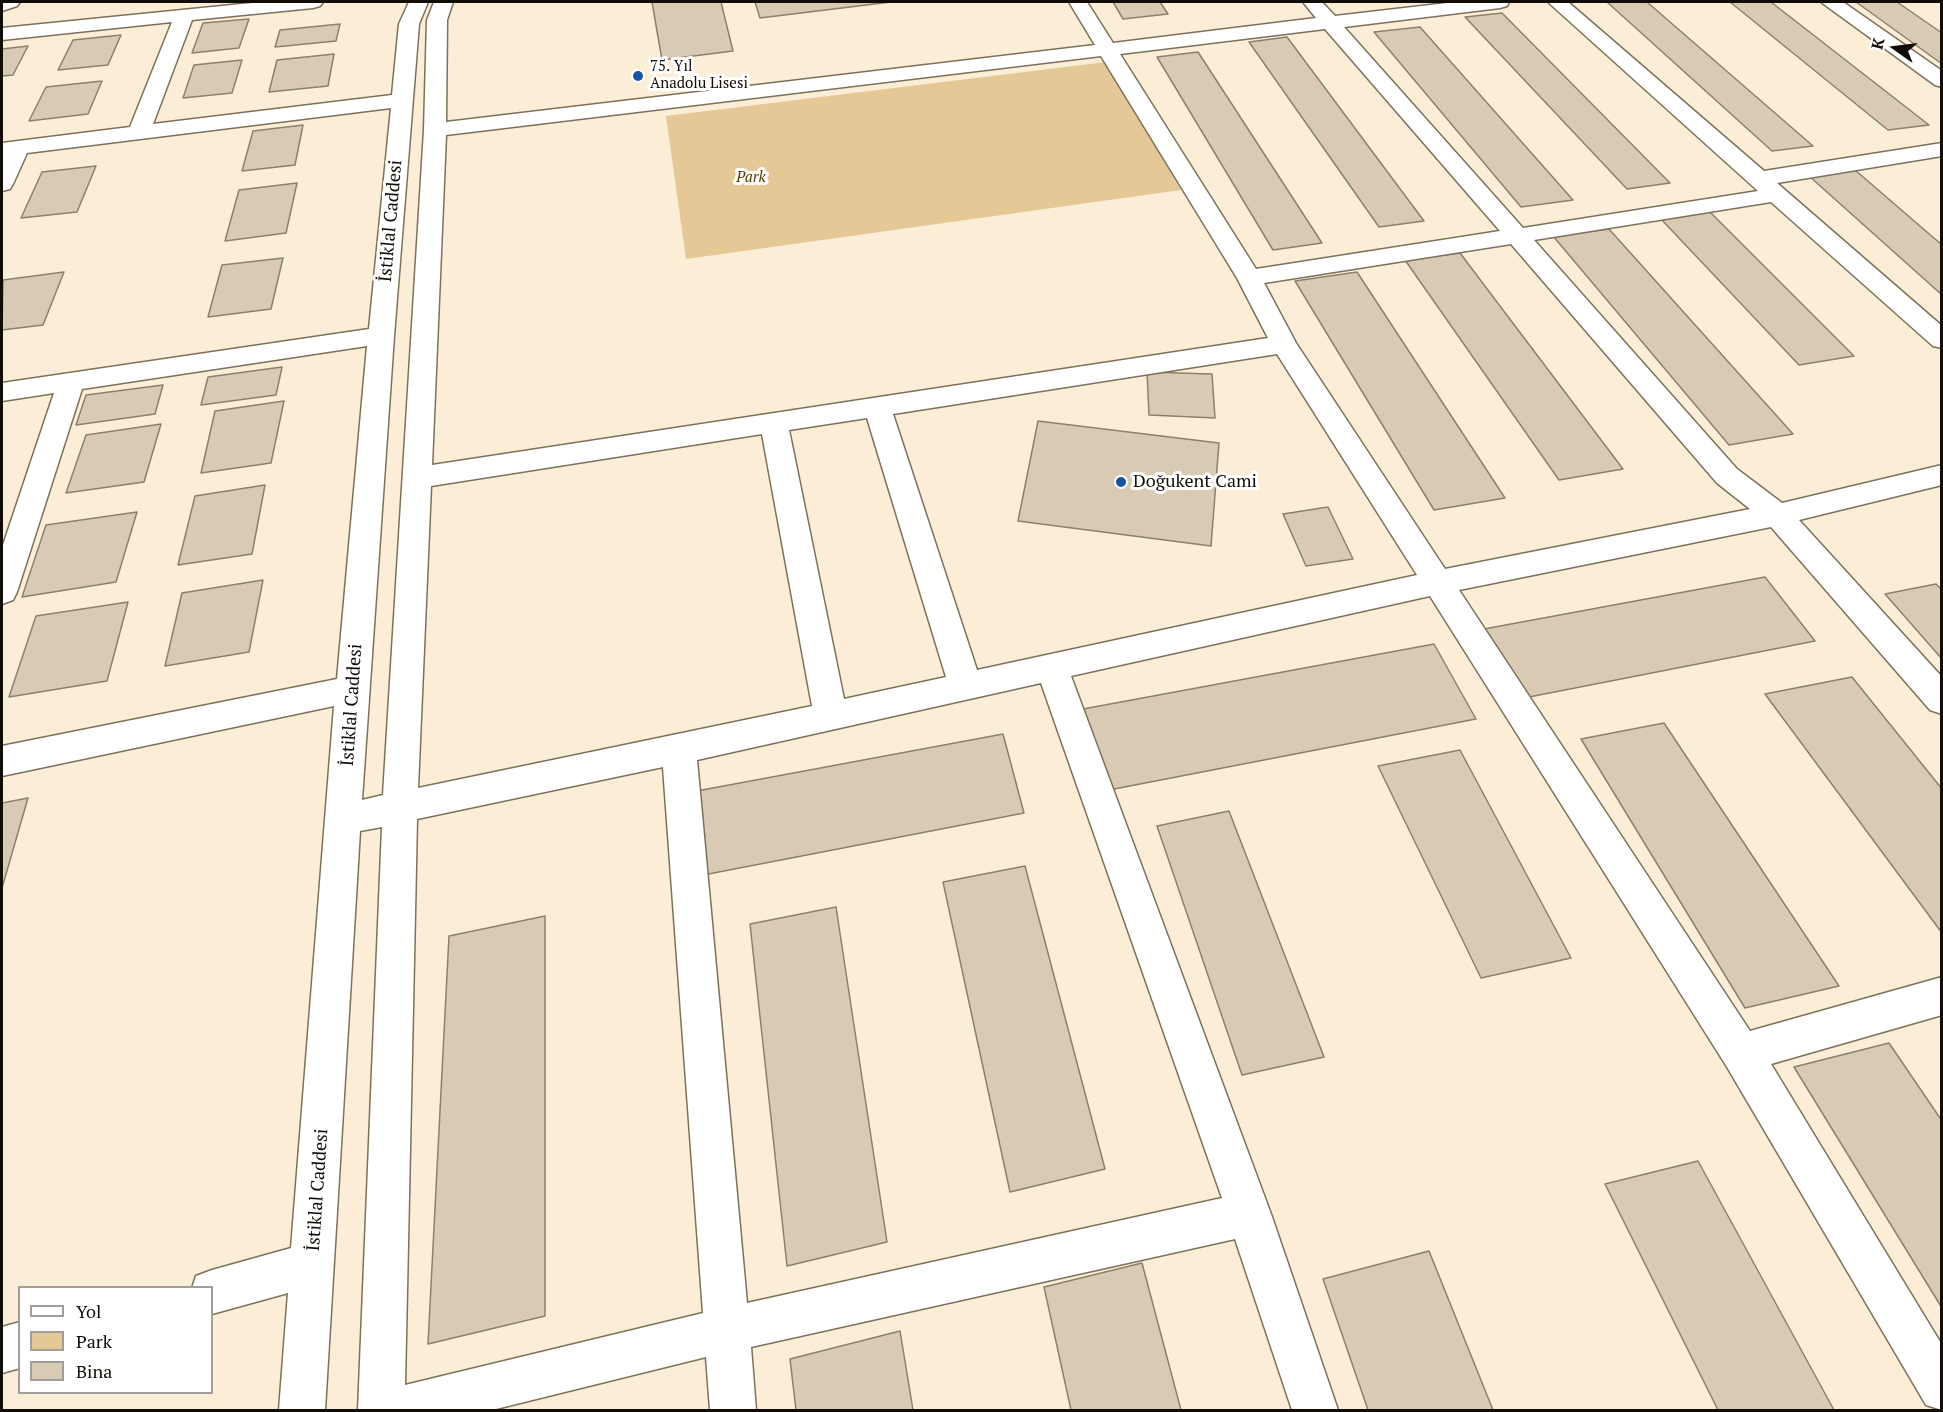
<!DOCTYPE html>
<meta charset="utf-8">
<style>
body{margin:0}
#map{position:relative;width:1943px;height:1412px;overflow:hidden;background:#fceed6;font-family:"PT Serif",serif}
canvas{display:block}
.frame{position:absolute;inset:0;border:3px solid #110c05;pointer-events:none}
.legend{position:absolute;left:18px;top:1286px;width:195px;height:108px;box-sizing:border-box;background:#fff;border:2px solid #a09e9b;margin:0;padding:8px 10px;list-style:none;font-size:18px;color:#110c05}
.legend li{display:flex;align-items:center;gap:12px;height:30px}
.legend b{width:30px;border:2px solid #a09e9b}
.north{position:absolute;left:1865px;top:18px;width:60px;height:60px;-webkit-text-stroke:4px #fff;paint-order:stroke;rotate:284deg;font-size:16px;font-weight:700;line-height:24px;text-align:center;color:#110c05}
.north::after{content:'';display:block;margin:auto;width:21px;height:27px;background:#110c05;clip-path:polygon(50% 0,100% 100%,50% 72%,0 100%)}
</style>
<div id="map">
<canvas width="1943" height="1412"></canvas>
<div class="frame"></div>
<ul class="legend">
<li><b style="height:8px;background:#fff"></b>Yol</li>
<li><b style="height:16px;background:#e4c896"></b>Park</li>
<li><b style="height:16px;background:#d8cab3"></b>Bina</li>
</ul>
<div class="north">K</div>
</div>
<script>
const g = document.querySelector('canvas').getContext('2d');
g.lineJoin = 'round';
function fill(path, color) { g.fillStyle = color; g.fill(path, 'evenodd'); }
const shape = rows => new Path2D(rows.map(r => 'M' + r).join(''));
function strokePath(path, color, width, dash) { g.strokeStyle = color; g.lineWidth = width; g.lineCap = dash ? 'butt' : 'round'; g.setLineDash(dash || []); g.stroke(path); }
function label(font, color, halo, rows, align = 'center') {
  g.font = font + ' "PT Serif",serif'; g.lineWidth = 6; g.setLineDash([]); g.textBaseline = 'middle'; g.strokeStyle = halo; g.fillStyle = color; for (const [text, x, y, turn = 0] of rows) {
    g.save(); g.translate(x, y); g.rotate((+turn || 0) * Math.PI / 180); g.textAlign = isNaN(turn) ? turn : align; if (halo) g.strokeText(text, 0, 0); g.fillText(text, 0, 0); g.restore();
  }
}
const green = shape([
 [1106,62,1181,190,686,259,666,116]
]);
const building = shape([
 [652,2,721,2,733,51,662,60,652,2],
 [755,2,891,2,760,18,755,2],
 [1113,2,1160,2,1168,14,1123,19,1113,2],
 [1607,2,1647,2,1813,146,1772,151,1607,2],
 [1730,2,1771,2,1929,125,1888,130,1730,2],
 [1856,2,1897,2,1942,33,1942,64,1856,2],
 [1502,13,1670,183,1627,189,1465,17,1502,13],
 [249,19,239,48,192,53,203,23,249,19],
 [340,24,336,41,275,47,280,30,340,24],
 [1420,27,1573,200,1521,207,1374,32,1420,27],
 [121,35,108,65,58,70,73,40,121,35],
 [1287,37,1424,221,1379,227,1249,42,1287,37],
 [28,46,13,75,2,76,2,49,28,46],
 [1198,52,1322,243,1273,250,1157,57,1198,52],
 [334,54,328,86,269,92,277,60,334,54],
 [242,60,232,93,183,98,194,65,242,60],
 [102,81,88,114,29,121,46,87,102,81],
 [303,125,295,165,242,171,253,131,303,125],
 [96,166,77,212,21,218,42,172,96,166],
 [1855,170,1942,245,1942,295,1809,176,1855,170],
 [297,183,286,233,225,241,239,190,297,183],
 [1709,211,1854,356,1799,365,1660,218,1709,211],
 [1609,229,1793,434,1729,445,1553,236,1609,229],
 [1460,253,1623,469,1559,480,1405,260,1460,253],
 [283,258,271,309,208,317,222,265,283,258],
 [64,272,43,325,2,330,3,280,64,272],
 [1357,272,1505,498,1434,510,1295,281,1357,272],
 [282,367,276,395,201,405,208,377,282,367],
 [1147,372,1212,374,1215,418,1149,415,1147,372],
 [163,385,155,414,76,425,86,395,163,385],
 [284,401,271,463,201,473,215,411,284,401],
 [1038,421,1219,443,1211,546,1018,521,1038,421],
 [161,424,144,482,66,493,86,435,161,424],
 [265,485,252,554,178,565,195,496,265,485],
 [1328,507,1353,559,1306,566,1283,514,1328,507],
 [137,512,116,582,22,597,46,525,137,512],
 [1765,577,1815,641,1524,698,1484,629,1765,577],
 [263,580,249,652,165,666,182,593,263,580],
 [1936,584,1942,590,1942,659,1885,594,1936,584],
 [128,602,107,681,9,697,36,616,128,602],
 [1434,644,1476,719,1109,790,1083,709,1434,644],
 [1852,677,1942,789,1942,933,1765,694,1852,677],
 [1664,723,1839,986,1745,1008,1581,739,1664,723],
 [1003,734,1024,813,693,877,686,793,1003,734],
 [1460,750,1571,958,1481,978,1378,766,1460,750],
 [28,798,2,888,2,803,28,798],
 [1229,811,1324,1057,1242,1075,1157,826,1229,811],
 [1025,866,1105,1169,1010,1192,943,882,1025,866],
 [836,907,887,1242,787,1266,750,924,836,907],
 [545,916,545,1316,428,1344,449,936,545,916],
 [1889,1043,1942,1121,1942,1308,1794,1067,1889,1043],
 [1698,1161,1834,1410,1718,1410,1605,1184,1698,1161],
 [1429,1251,1493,1410,1368,1410,1323,1279,1429,1251],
 [1142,1263,1181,1410,1071,1410,1044,1287,1142,1263],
 [900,1331,913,1410,796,1410,790,1359,900,1331]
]);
const minor = shape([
 [2,2,20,2,17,6,2,11,2,2],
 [262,2,323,2,320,6,313,8,192,20,153,124,392,95,399,24,409,2,428,2,419,24,394,336,362,800,383,795,424,130,427,20,434,2,453,2,447,20,446,122,1095,45,1069,2,1087,2,1113,43,1316,18,1303,2,1322,2,1335,16,1456,2,1509,2,1507,6,1500,8,1344,27,1523,228,1758,191,1548,2,1568,2,1764,171,1942,143,1942,156,1777,183,1942,326,1942,348,1933,346,1771,202,1534,240,1737,469,1782,503,1942,465,1942,485,1799,520,1942,677,1942,714,1930,710,1771,527,1459,590,1750,1031,1942,977,1942,1015,1771,1064,1942,1345,1942,1410,1926,1405,1727,1067,1430,596,1071,676,1271,1214,1338,1410,1292,1410,1235,1239,751,1347,756,1410,710,1410,706,1357,492,1410,358,1410,382,827,360,831,325,1410,279,1410,288,1293,212,1314,212,1288,192,1288,196,1276,212,1270,291,1248,334,706,2,776,2,746,337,679,367,346,82,389,17,592,13,600,2,604,2,548,54,393,2,401,2,383,369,329,391,108,27,153,13,184,10,189,2,191,2,143,130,127,172,22,2,40,2,28,262,2],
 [1325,29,1500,231,1256,269,1120,54,1325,29],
 [1101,56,1237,278,1268,338,432,465,446,135,1101,56],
 [1511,244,1717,483,1750,509,1445,569,1296,343,1264,283,1511,244],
 [1277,354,1417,575,977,670,893,414,1277,354],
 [867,418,946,677,844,699,789,430,867,418],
 [762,434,812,706,418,788,431,486,762,434],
 [1041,683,1222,1198,747,1303,697,760,1041,683],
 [663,767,703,1313,405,1385,417,819,663,767],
 [1821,2,1843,2,1942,71,1942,87,1935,85,1821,2],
 [20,1322,20,1368,2,1373,2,1327,20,1322]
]);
const markers = [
 [638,76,6,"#1953a5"],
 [1121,482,6,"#1953a5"]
];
const farPoinames = [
 ["75. Yıl",650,67],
 ["Anadolu Lisesi",650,84]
];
const farParknames = [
 ["Park",751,178]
];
const streetNames = [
 ["İstiklal Caddesi",391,221,-85],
 ["İstiklal Caddesi",352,705,-86],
 ["İstiklal Caddesi",318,1190,-86]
];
const poiNames = [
 ["Doğukent Cami",1133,482]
];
fill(green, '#e4c896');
fill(building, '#d8cab3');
strokePath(building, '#8d806a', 1.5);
strokePath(minor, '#7d715b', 3);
fill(minor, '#fff');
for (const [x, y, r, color] of markers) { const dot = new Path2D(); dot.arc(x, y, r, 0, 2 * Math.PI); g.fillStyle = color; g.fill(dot); strokePath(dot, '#fff', 2); }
label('15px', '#110c05', '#fff', farPoinames, 'left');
label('italic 15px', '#553c02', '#fff', farParknames);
label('18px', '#110c05', '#fff', streetNames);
label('18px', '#110c05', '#fff', poiNames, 'left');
</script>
